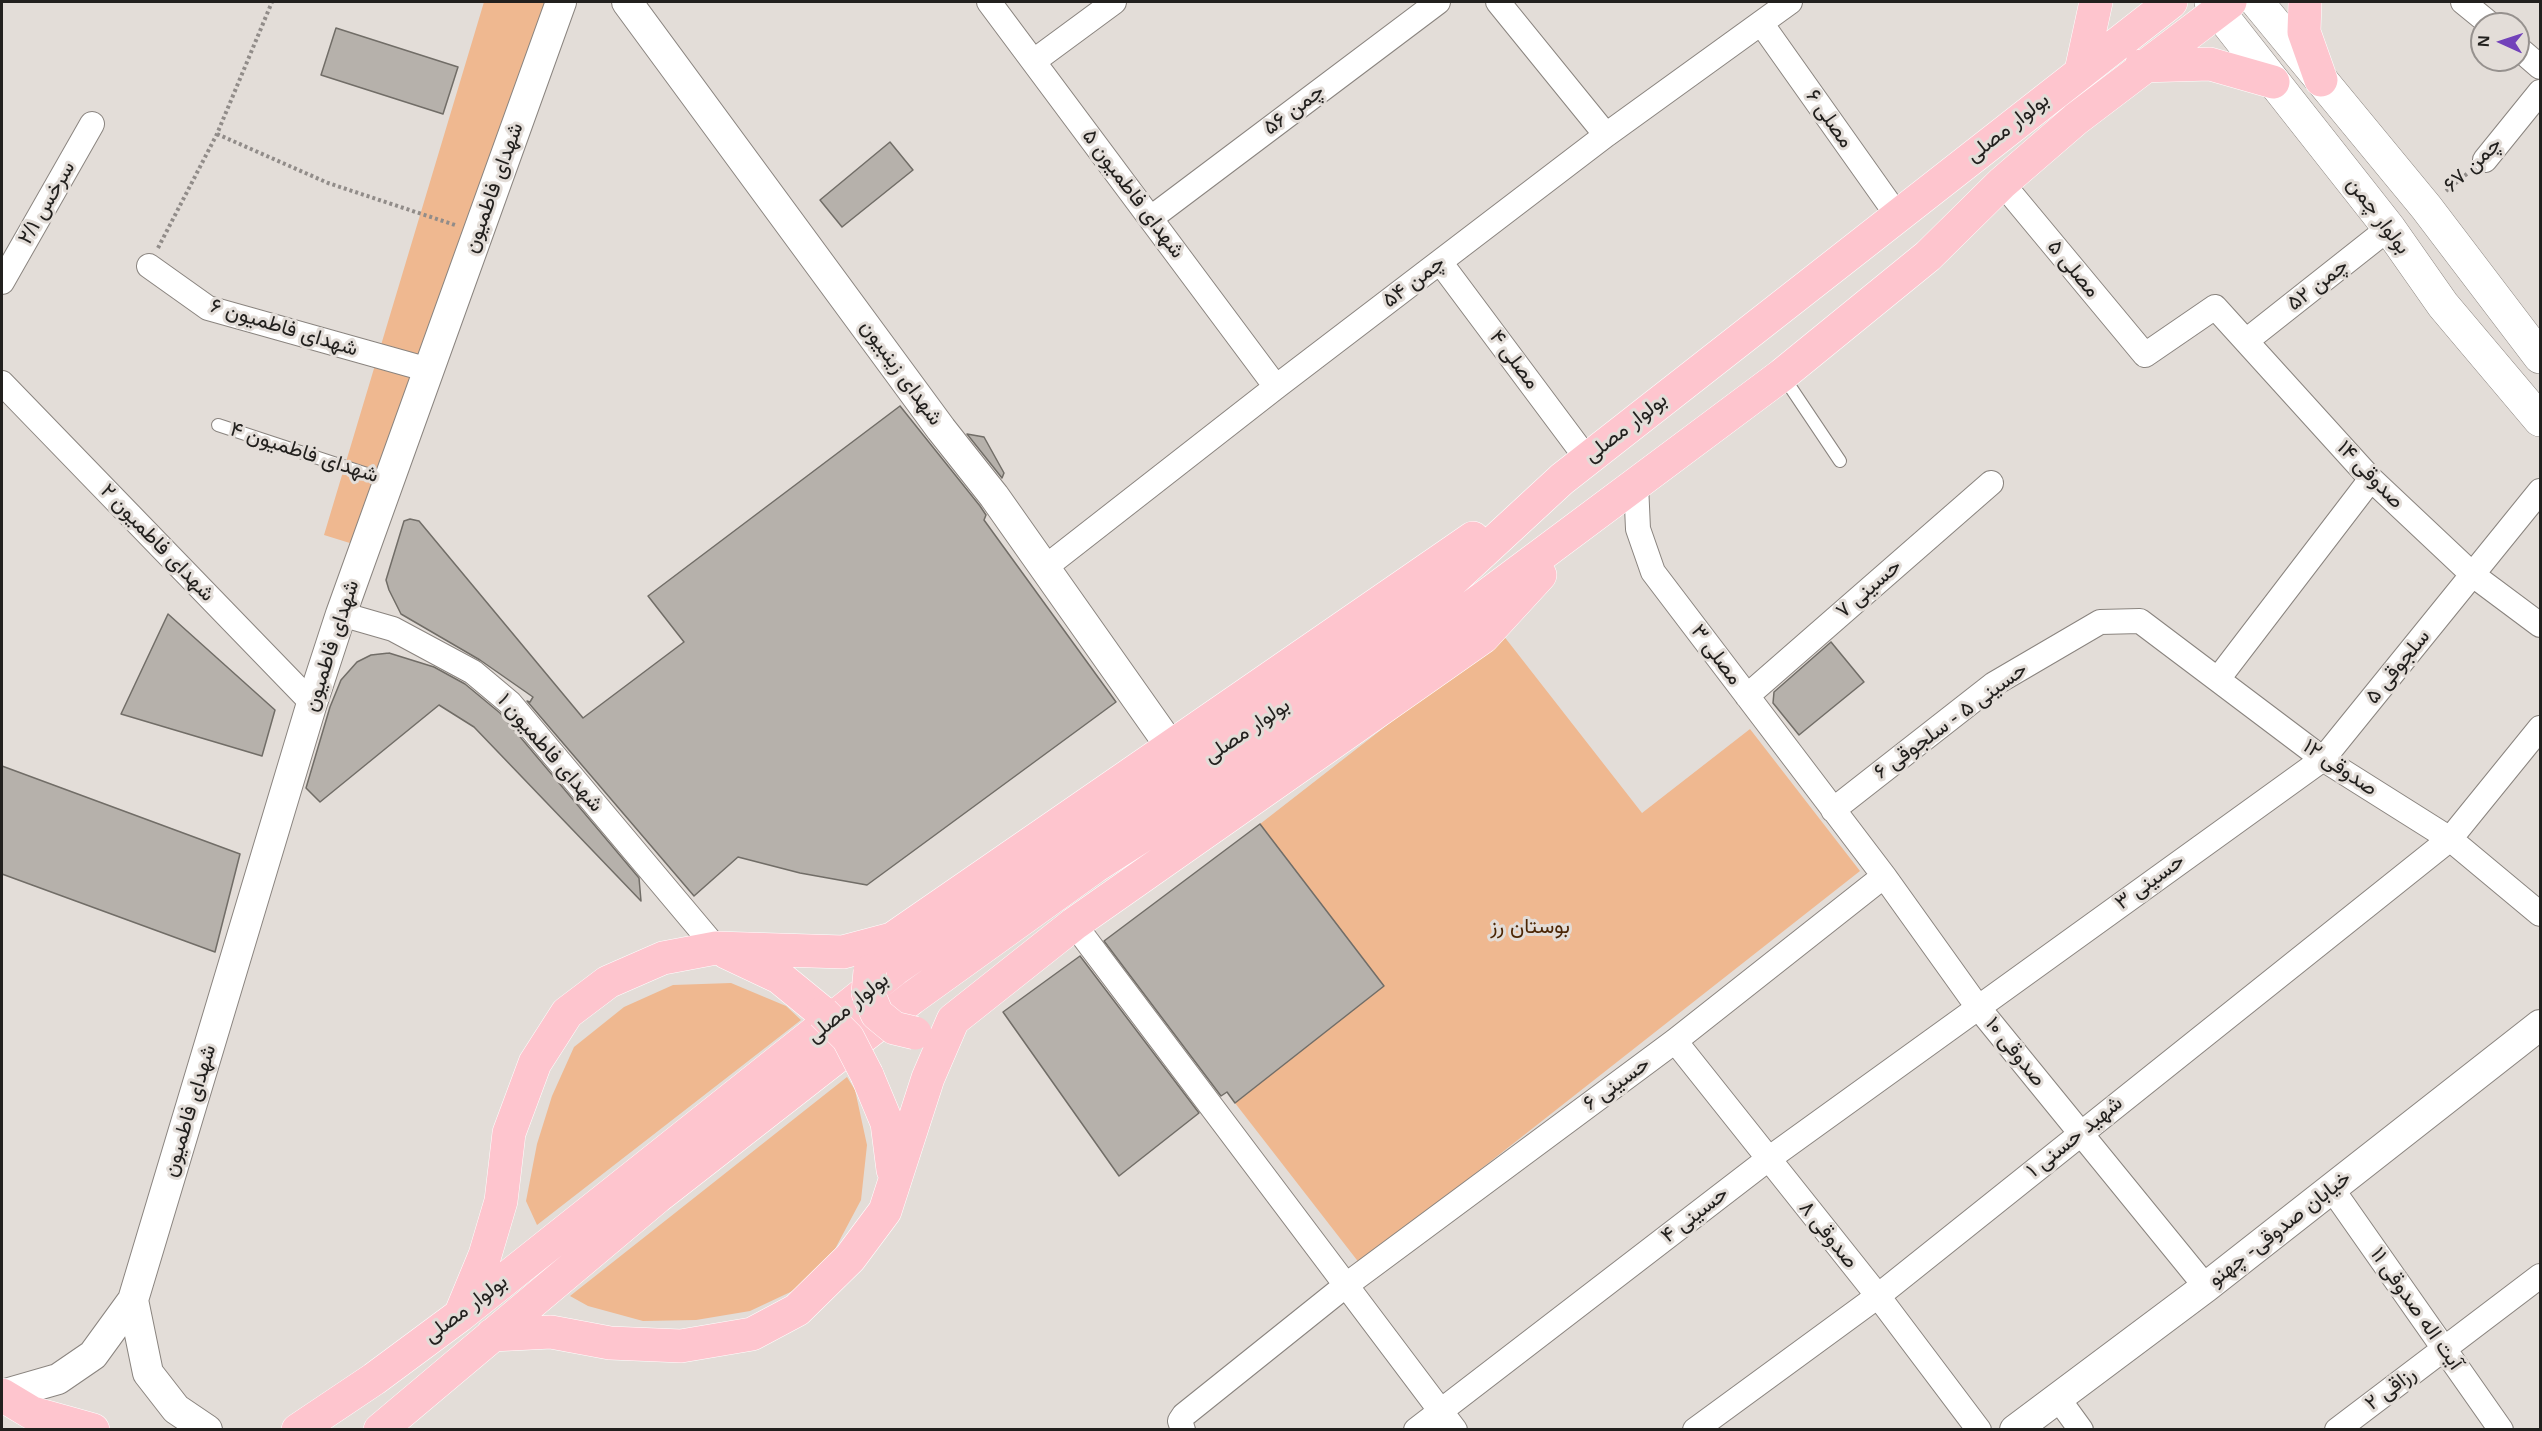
<!DOCTYPE html>
<meta charset="utf-8">
<style>
body{margin:0}
#map{position:relative;width:2542px;height:1431px;overflow:hidden;background:#e3ddd8;font-family:Arial,sans-serif}
canvas{display:block}
.frame{position:absolute;inset:0;border:3px solid #22201e;pointer-events:none}
.north{position:absolute;left:2470px;top:12px;width:60px;height:60px;box-sizing:border-box;background:#e3ddd8;border:2px solid #96918e;border-radius:50%;rotate:273deg;font-size:16px;font-weight:700;line-height:24px;text-align:center;color:#22201e}
.north::after{content:'';display:block;margin:auto;width:21px;height:27px;background:#7242ba;clip-path:polygon(50% 0,100% 100%,50% 72%,0 100%)}
</style>
<div id="map">
<canvas width="2542" height="1431"></canvas>
<div class="frame"></div>
<div class="north">N</div>
</div>
<script>
const g = document.querySelector('canvas').getContext('2d');
g.lineJoin = 'round';
function fill(path, color) { g.fillStyle = color; g.fill(path, 'evenodd'); }
const shape = rows => new Path2D(rows.map(r => 'M' + r).join(''));
function strokePath(path, color, width, dash) { g.strokeStyle = color; g.lineWidth = width; g.lineCap = dash ? 'butt' : 'round'; g.setLineDash(dash || []); g.stroke(path); }
function label(font, color, halo, rows, align = 'center') {
  g.font = font + ' Arial,Vazirmatn,sans-serif'; g.lineWidth = 6; g.setLineDash([]); g.textBaseline = 'middle'; g.strokeStyle = halo; g.fillStyle = color; for (const [text, x, y, turn = 0] of rows) {
    g.save(); g.translate(x, y); g.rotate((+turn || 0) * Math.PI / 180); g.textAlign = isNaN(turn) ? turn : align; if (halo) g.strokeText(text, 0, 0); g.fillText(text, 0, 0); g.restore();
  }
}
const green = shape([
 [484,2,546,2,353,544,324,535],
 [1503,635,1642,813,1750,729,1860,871,1360,1264,1235,1103,1383,986,1260,824],
 [731,983,786,1006,801,1020,537,1225,526,1201,537,1144,552,1096,574,1047,624,1007,673,985],
 [847,1077,855,1090,867,1145,861,1200,835,1249,799,1288,750,1311,696,1320,643,1321,588,1306,570,1296]
]);
const building = shape([
 [336,28,458,67,443,114,321,75,336,28],
 [890,142,913,170,842,227,820,200,890,142],
 [900,406,980,506,986,515,984,520,1116,702,867,885,800,873,738,857,694,896,527,701,530,702,533,697,480,660,401,614,389,590,386,580,404,521,410,519,419,521,583,718,684,642,648,596,900,406],
 [967,434,984,437,1004,473,1002,478,967,434],
 [168,614,275,710,262,756,121,714,168,614],
 [1831,642,1864,682,1799,735,1773,703,1774,692,1831,642],
 [389,653,434,667,465,684,500,713,639,878,641,901,474,727,439,705,320,802,306,788,330,707,341,680,357,662,371,655,389,653],
 [2,766,240,854,215,952,2,874,2,766],
 [1260,824,1384,986,1235,1103,1227,1092,1221,1096,1104,941,1260,824],
 [1080,956,1199,1113,1119,1176,1003,1012,1080,956]
]);
const path = shape([
 [217,134,328,183,455,225],
 [2446,191,2468,173],
 [158,248,217,134,272,2]
]);
const service = shape([
 [1783,376,1840,461],
 [218,425,388,481]
]);
const minor = shape([
 [989,2,1276,387],
 [1498,2,1606,135],
 [2463,2,2490,24],
 [1761,23,1897,215],
 [2518,48,2540,67],
 [1034,61,1114,2],
 [2485,160,2540,92],
 [2002,183,2145,355,2215,307,2371,479,2473,575,2540,625],
 [1151,218,1438,2],
 [1440,262,1587,459],
 [149,266,208,308,429,370],
 [2,282,92,124],
 [2246,341,2389,228],
 [2,383,312,703],
 [1636,484,1638,529,1653,572,1884,876,1977,1006,2206,1287],
 [1043,569,1276,387,1606,135,1790,2],
 [341,614,393,629,473,672,510,703,716,948],
 [2218,679,2371,479],
 [1747,696,1991,483],
 [1833,810,1994,684,2100,622,2140,621,2323,759,2450,839,2540,914],
 [1074,924,1455,1430],
 [1675,1041,1878,1296,1979,1430],
 [2332,1189,2501,1430],
 [2057,1397,2081,1430],
 [1183,1430,1180,1421,1184,1415,1345,1286,1675,1041,1884,876],
 [1416,1430,1767,1160,2323,759,2540,491],
 [1695,1430,1878,1296,2450,839,2540,728],
 [2337,1430,2540,1276]
]);
const tertiary = shape([
 [627,2,941,429,994,496,1171,747],
 [133,1300,148,1373,176,1409,207,1430],
 [2,1395,58,1379,93,1355,133,1300,312,703,341,614,561,2],
 [2015,1430,2206,1287,2540,1025]
]);
const secondary = shape([
 [2211,2,2389,228,2443,305,2540,420],
 [2257,2,2426,207,2540,357]
]);
const primary = shape([
 [2305,2,2304,32,2321,80],
 [2141,66,2210,64,2273,82],
 [2081,71,2096,2],
 [726,952,779,977,823,1013],
 [867,1075,887,1123,893,1170],
 [461,1313,485,1255,501,1201,509,1133,535,1063,567,1013,608,982,663,958,716,948,843,952,892,939,1473,538],
 [492,1335,551,1332,610,1343,681,1346,752,1334,797,1310,850,1258,885,1211,928,1078,953,1020,1074,924,1483,637,1540,575],
 [2,1395,32,1413,93,1430],
 [298,1430,374,1379,459,1316,895,969,1080,841,1243,734,1418,612,1562,479,2171,2],
 [380,1430,657,1197,912,998,1094,867,1257,762,1474,605,1782,375,1928,256,2002,183,2076,119,2230,2]
]);
const primaryBridge = shape([
 [870,971,868,993,877,1014,894,1028,915,1033],
 [823,1013,848,1038,867,1075]
]);
const streetNames = [
 ["چمن ۵۶",1294,110,-37],
 ["مصلی ۶",1829,119,55],
 ["بولوار مصلی",2008,128,-38],
 ["چمن ۶۷",2473,165,-43],
 ["شهدای فاطمیون",494,188,-70],
 ["شهدای فاطمیون ۵",1133,194,53],
 ["سرخس ۲/۱",47,203,-60],
 ["بولوار چمن",2378,216,53],
 ["مصلی ۵",2073,269,50],
 ["چمن ۵۴",1414,282,-37],
 ["چمن ۵۲",2318,285,-38],
 ["شهدای فاطمیون ۶",284,328,17],
 ["مصلی ۴",1514,360,53],
 ["شهدای زینبیون",901,373,54],
 ["بولوار مصلی",1626,428,-38],
 ["شهدای فاطمیون ۴",304,453,18],
 ["صدوقی ۱۴",2370,475,46],
 ["شهدای فاطمیون ۲",157,543,46],
 ["حسینی ۷",1869,589,-41],
 ["شهدای فاطمیون",332,646,-72],
 ["مصلی ۳",1716,655,53],
 ["سلجوقی ۵",2398,667,-51],
 ["حسینی ۵ - سلجوقی ۶",1951,721,-36],
 ["بولوار مصلی",1247,731,-34],
 ["شهدای فاطمیون ۱",550,753,49],
 ["صدوقی ۱۲",2340,768,34],
 ["حسینی ۳",2150,882,-36],
 ["بولوار مصلی",848,1008,-39],
 ["صدوقی ۱۰",2015,1052,51],
 ["حسینی ۶",1617,1084,-36],
 ["شهدای فاطمیون",190,1111,-73],
 ["شهید حسنی ۱",2075,1137,-39],
 ["حسینی ۴",1695,1215,-38],
 ["خیابان صدوقی- چهنو",2280,1229,-38],
 ["صدوقی ۸",1828,1235,51],
 ["بولوار مصلی",466,1309,-37],
 ["آیت اله صدوقی ‍۱۱",2416,1309,55],
 ["رزاقی ۲",2391,1389,-37]
];
const parkNames = [
 ["بوستان رز",1530,927]
];
fill(green, '#efb890');
fill(building, '#b6b1ab');
strokePath(building, '#716d67', 1.5);
strokePath(service, '#8a847f', 14);
strokePath(minor, '#8a847f', 26);
strokePath(tertiary, '#8a847f', 32);
strokePath(secondary, '#8a847f', 34);
strokePath(primary, '#fff', 34);
strokePath(path, '#918c89', 4, [3, 3]);
strokePath(service, '#fff', 12);
strokePath(minor, '#fff', 24);
strokePath(tertiary, '#fff', 30);
strokePath(secondary, '#fff', 33);
strokePath(primary, '#fec5ce', 33);
strokePath(primaryBridge, '#fff', 34, []);
strokePath(primaryBridge, '#fec5ce', 33);
label('21px', '#22201e', '#e3ddd8', streetNames);
label('21px', '#4b2605', '#e3ddd8', parkNames);
</script>
